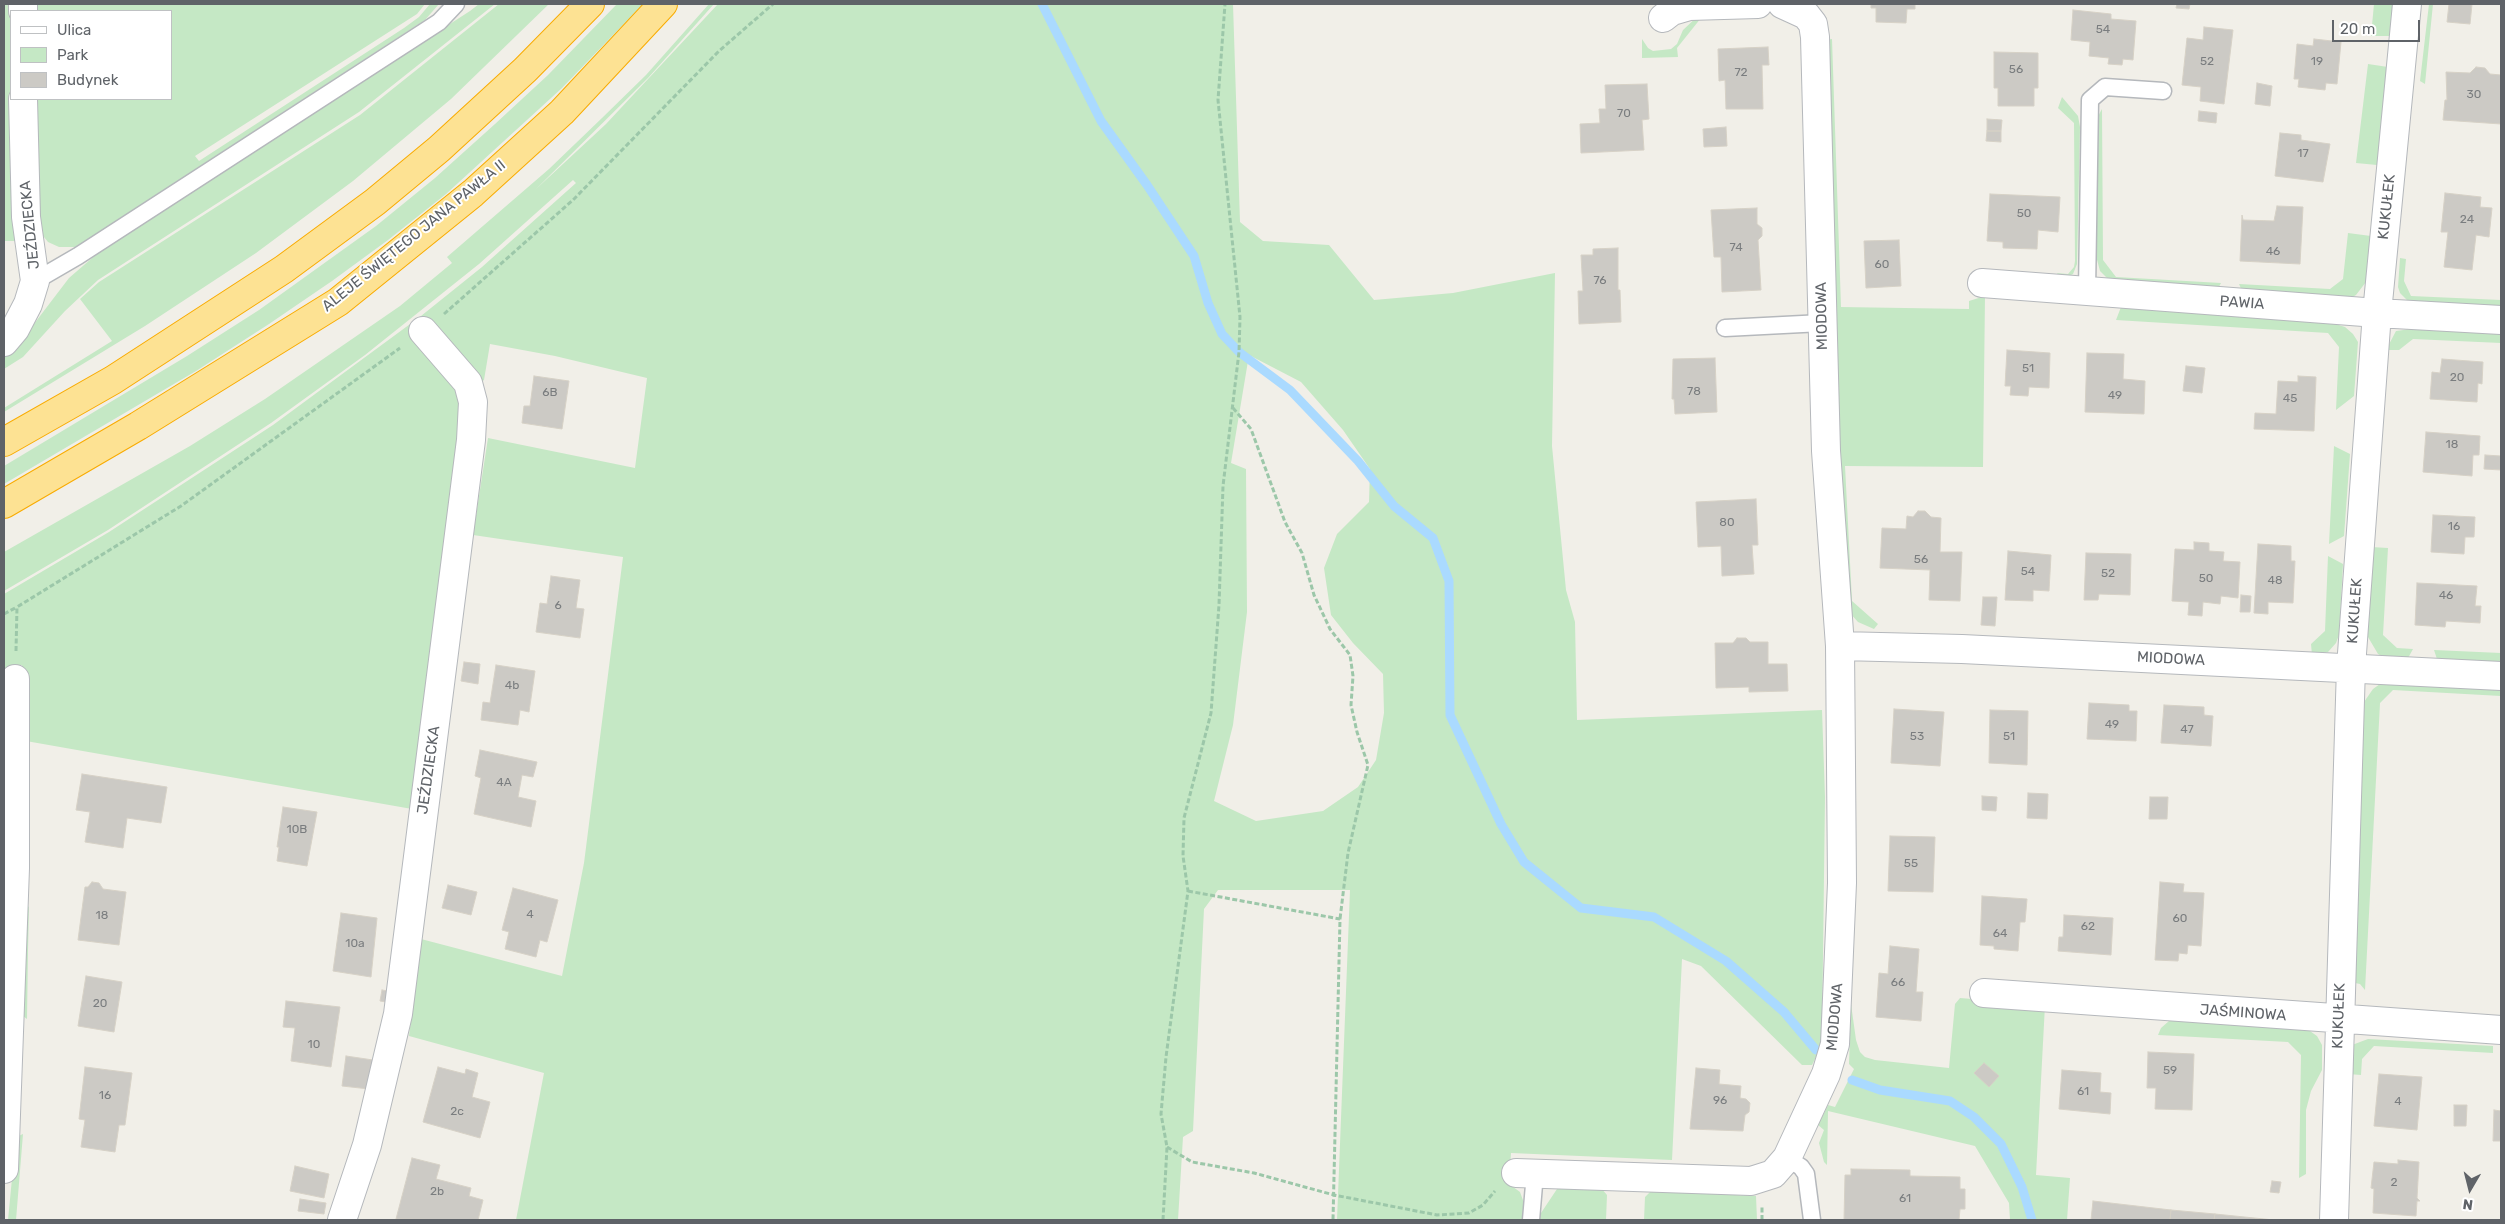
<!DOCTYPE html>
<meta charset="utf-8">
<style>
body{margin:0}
#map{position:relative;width:2505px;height:1224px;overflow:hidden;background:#f1efe8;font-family:Rubik,sans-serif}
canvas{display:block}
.frame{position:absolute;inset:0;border:5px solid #5f6368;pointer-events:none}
.legend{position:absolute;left:10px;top:10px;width:162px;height:90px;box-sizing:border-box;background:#fff;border:1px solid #bfc1c3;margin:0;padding:6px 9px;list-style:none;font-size:15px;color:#5f6368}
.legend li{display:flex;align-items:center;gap:10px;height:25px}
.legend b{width:25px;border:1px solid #bfc1c3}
.north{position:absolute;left:2445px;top:1164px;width:50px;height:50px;-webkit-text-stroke:4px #fff;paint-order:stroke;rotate:188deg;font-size:14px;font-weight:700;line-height:20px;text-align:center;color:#5f6368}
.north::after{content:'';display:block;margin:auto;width:18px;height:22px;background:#5f6368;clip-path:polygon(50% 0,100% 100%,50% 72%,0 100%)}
.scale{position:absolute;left:2332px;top:20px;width:88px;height:22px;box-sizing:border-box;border:2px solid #5f6368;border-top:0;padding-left:6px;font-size:15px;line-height:18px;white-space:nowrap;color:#5f6368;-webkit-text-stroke:4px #fff;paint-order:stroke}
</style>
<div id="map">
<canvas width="2505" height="1224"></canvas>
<div class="frame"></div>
<ul class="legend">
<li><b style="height:6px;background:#fff"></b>Ulica</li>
<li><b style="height:14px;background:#c5e8c5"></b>Park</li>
<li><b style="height:14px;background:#cccac5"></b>Budynek</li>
</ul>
<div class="north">N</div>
<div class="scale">20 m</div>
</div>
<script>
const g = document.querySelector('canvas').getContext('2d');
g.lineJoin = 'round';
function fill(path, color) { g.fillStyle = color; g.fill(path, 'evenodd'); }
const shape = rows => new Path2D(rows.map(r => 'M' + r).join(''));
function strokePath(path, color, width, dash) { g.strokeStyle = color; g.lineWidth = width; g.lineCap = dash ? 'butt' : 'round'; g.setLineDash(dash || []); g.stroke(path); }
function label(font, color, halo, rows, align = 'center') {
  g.font = font + ' Rubik,sans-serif'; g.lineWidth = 4; g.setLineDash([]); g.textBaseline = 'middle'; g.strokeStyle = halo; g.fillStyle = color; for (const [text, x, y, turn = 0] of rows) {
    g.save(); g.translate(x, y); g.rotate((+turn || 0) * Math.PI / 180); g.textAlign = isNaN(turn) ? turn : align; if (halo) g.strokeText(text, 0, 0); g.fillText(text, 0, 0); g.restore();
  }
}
const green = shape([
 [4,4,13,4,11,99,17,241,4,241],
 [32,4,425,4,417,14,195,156,199,161,404,28,419,17,430,4,439,4,425,20,87,240,75,247,59,247,48,242,40,232,33,99,171,99,171,11,32,11],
 [479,4,495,4,359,112,98,280,65,311,23,357,4,369,4,356,24,337,69,278,106,246,470,11],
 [499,4,549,4,451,99,353,181,256,253,145,326,4,412,4,408,112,341,80,299,99,282,360,115],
 [617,4,643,4,562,88,446,194,388,240,332,281,269,324,196,371,4,484,4,466,187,356,259,310,376,226,435,178,495,124,548,75],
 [709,4,714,4,648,78,535,190,606,124,718,4,1233,4,1240,222,1263,241,1329,245,1374,300,1453,293,1555,273,1552,446,1566,590,1575,622,1577,720,1822,710,1825,797,1822,1034,1820,1049,1812,1065,1802,1065,1701,966,1682,959,1672,1160,1511,1153,1509,1184,1520,1192,1524,1203,1522,1220,1337,1220,1350,890,1218,890,1204,909,1193,1131,1183,1137,1178,1220,516,1220,544,1073,409,1036,421,939,562,976,584,863,623,557,473,535,488,438,635,468,647,378,555,356,490,344,484,380,463,395,412,809,26,741,22,665,7,667,7,680,4,685,4,594,109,532,273,425,421,316,482,267,576,183,573,180,479,264,365,355,271,423,108,530,4,591,4,552,190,446,265,399,400,306,452,263,447,257,549,169,602,118,646,75],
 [1249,355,1301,382,1343,430,1370,469,1369,502,1337,534,1324,568,1331,615,1353,643,1383,674,1384,713,1376,760,1358,787,1323,811,1256,821,1214,801,1233,725,1247,612,1246,469,1231,463],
 [2374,4,2395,4,2391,36,2371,36],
 [2429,4,2433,4,2425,84,2420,81],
 [1699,15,1701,18,1677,48,1678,57,1642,58,1642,39,1648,48,1653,51,1671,49,1677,44,1683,30],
 [1832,39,1841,307,1969,309,1969,301,1985,296,1983,467,1845,466,1852,601,1878,624,1874,629,1858,622,1849,612,1845,600,1825,40],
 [2368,64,2388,67,2377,165,2356,163],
 [2062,97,2078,116,2080,127,2077,264,2073,274,2069,276,2059,276,2057,273,2068,274,2074,267,2075,261,2074,123,2058,108],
 [2102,109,2103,260,2116,277,2221,283,2216,292,2121,284,2108,279,2100,271,2095,252,2097,118],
 [2348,233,2371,236,2366,282,2356,295,2349,299,2243,293,2239,284,2330,289,2343,279],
 [2400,258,2406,259,2404,281,2411,296,2501,300,2501,311,2407,300,2400,293,2398,287],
 [2121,307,2329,322,2345,327,2353,334,2358,342,2354,396,2336,410,2339,347,2328,333,2116,320],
 [2411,329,2501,333,2501,343,2413,339,2399,350,2386,350,2396,331],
 [2334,446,2350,454,2344,536,2329,544],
 [2371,547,2388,548,2383,635,2397,648,2413,649,2407,660,2385,658,2378,654,2368,637,2366,629],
 [2328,556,2343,564,2339,635,2336,643,2328,652,2312,655,2311,644,2325,631],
 [2434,650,2501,653,2501,665,2438,662],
 [2388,682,2501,688,2501,696,2393,690,2380,703,2365,990,2360,984,2350,982,2364,702,2373,689,2380,684],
 [29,906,28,950,27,1019,19,1013,23,915],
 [1960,998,2045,1005,2036,1175,2070,1178,2067,1220,2010,1220,2009,1203,1975,1146,1828,1111,1827,1165,1824,1162,1819,1143,1824,1130,1818,1125,1828,1105,1835,1107,1854,1069,1849,1064,1851,1004,1856,1040,1860,1052,1865,1057,1875,1060,1949,1068,1955,1004],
 [2198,1019,2307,1029,2317,1036,2322,1045,2322,1070,2311,1091,2306,1110,2306,1174,2299,1178,2301,1055,2288,1042,2158,1035,2161,1028,2169,1021],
 [2368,1039,2493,1046,2493,1053,2374,1046,2362,1059,2361,1075,2348,1074,2352,1045],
 [23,1134,16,1220,8,1220,16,1137],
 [1559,1186,1601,1188,1607,1195,1606,1220,1539,1220,1541,1213],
 [1651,1191,1756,1196,1757,1220,1644,1220,1645,1197]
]);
const stream = shape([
 [1042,4,1101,121,1147,185,1194,256,1208,303,1222,334,1239,352,1290,390,1358,461,1394,506,1433,538,1449,581,1450,715,1501,824,1524,862,1581,908,1654,917,1726,961,1784,1012,1816,1050],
 [1852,1080,1880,1090,1950,1101,1974,1117,2001,1144,2022,1187,2032,1220]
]);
const building = shape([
 [1871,4,1915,4,1915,9,1907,9,1906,23,1876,22,1876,8,1871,8,1871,4],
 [2177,4,2190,4,2189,9,2176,8,2177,4],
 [2449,4,2472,4,2470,24,2447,22,2449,4],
 [2073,10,2111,14,2111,19,2136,21,2133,60,2123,59,2122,65,2108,64,2109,58,2089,56,2090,42,2071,40,2073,10],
 [2204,27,2233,30,2224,104,2200,101,2201,87,2182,85,2187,38,2203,40,2204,27],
 [2314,39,2341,42,2337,84,2326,83,2325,90,2298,87,2299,79,2294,79,2297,44,2313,46,2314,39],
 [1768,47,1769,65,1762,65,1763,109,1726,109,1725,80,1719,81,1718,49,1768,47],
 [1994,52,2038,53,2038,88,2034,88,2034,106,1998,106,1998,88,1994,88,1994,52],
 [2476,67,2485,68,2490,74,2501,75,2501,124,2443,120,2445,100,2447,100,2446,72,2470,73,2476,67],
 [2257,83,2272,86,2270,106,2255,104,2257,83],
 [1647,84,1649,119,1642,120,1644,150,1581,153,1580,124,1600,123,1599,109,1606,109,1605,85,1647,84],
 [2199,111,2217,113,2216,123,2198,121,2199,111],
 [1987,119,2002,120,2001,131,1987,131,1987,119],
 [1726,127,1727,146,1704,147,1703,129,1726,127],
 [1987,131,2001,131,2001,142,1986,141,1987,131],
 [2280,133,2301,135,2301,140,2330,144,2323,182,2275,176,2280,133],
 [2445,193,2481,197,2480,207,2492,208,2489,237,2476,235,2472,270,2444,267,2448,232,2441,232,2445,193],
 [1990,194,2060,197,2058,232,2038,230,2037,249,2003,248,2003,242,1987,241,1990,194],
 [2277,206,2303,207,2300,264,2240,261,2242,215,2243,220,2274,221,2277,206],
 [1757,208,1757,224,1762,228,1762,236,1758,240,1761,290,1722,292,1721,257,1714,257,1711,210,1757,208],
 [1899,240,1901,286,1866,288,1864,241,1899,240],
 [1618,248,1618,290,1620,290,1621,322,1579,324,1578,291,1583,291,1581,255,1593,255,1593,249,1618,248],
 [2007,350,2050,353,2049,388,2029,387,2028,396,2010,395,2011,386,2005,386,2007,350],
 [2087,353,2124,354,2123,379,2145,381,2144,414,2085,412,2087,353],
 [1715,358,1717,412,1675,414,1674,399,1672,399,1673,359,1715,358],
 [2442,359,2483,362,2482,384,2478,383,2477,402,2430,399,2432,372,2440,373,2442,359],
 [2186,366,2205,368,2202,393,2183,391,2186,366],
 [534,376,569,381,562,429,522,423,524,406,530,406,534,376],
 [2298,376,2316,377,2314,431,2254,429,2255,413,2276,414,2278,381,2298,382,2298,376],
 [2426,432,2480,436,2479,455,2473,455,2472,476,2423,472,2426,432],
 [2485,455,2501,456,2501,470,2484,469,2485,455],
 [1756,499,1758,545,1752,545,1754,574,1722,576,1721,546,1698,547,1696,502,1756,499],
 [1918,511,1925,511,1931,517,1941,518,1940,552,1962,552,1960,601,1929,600,1930,570,1880,568,1882,528,1906,529,1907,516,1913,517,1918,511],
 [2433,515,2475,517,2474,537,2465,537,2464,554,2431,552,2433,515],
 [2194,542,2209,543,2209,551,2224,552,2223,561,2240,562,2238,598,2221,596,2220,604,2203,602,2202,616,2188,615,2189,602,2172,601,2175,549,2194,550,2194,542],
 [2258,544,2291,546,2291,561,2295,561,2293,603,2268,602,2268,614,2254,613,2258,544],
 [2008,551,2051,555,2049,591,2033,590,2033,601,2005,600,2008,551],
 [2086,553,2131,554,2130,595,2099,594,2098,600,2084,600,2086,553],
 [551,576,580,580,576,608,584,609,580,638,536,632,540,603,547,604,551,576],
 [2417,583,2477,586,2475,606,2481,606,2480,623,2446,621,2445,627,2415,625,2417,583],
 [2241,595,2251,596,2250,612,2240,612,2241,595],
 [1983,597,1997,597,1995,626,1981,625,1983,597],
 [1737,638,1746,638,1750,642,1768,642,1768,664,1787,664,1788,691,1749,692,1749,687,1716,688,1715,643,1733,643,1737,638],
 [464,662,480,664,478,684,461,681,464,662],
 [496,665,535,671,529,712,520,710,518,725,481,720,483,702,490,703,496,665],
 [2089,703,2129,705,2129,711,2137,711,2136,741,2087,739,2089,703],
 [2164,705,2204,707,2204,715,2213,716,2211,746,2161,743,2164,705],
 [1894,709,1944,712,1940,766,1891,763,1894,709],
 [1990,710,2028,711,2027,765,1989,763,1990,710],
 [480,750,537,762,533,777,522,775,518,797,536,801,531,827,474,814,481,778,475,776,480,750],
 [82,774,167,787,161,823,127,818,123,848,85,842,90,812,76,810,82,774],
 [2028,793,2048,794,2047,819,2027,818,2028,793],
 [1982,796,1997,797,1996,811,1982,810,1982,796],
 [2150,797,2168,797,2167,819,2149,819,2150,797],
 [283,807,317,812,307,866,277,861,279,847,277,847,283,807],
 [1890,836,1935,837,1933,892,1888,891,1890,836],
 [92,882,99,883,103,889,126,892,119,945,78,940,85,887,88,887,92,882],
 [2160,882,2184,884,2183,892,2204,893,2201,946,2188,945,2187,954,2179,953,2178,961,2155,960,2160,882],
 [448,885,477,892,471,915,442,908,448,885],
 [513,888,558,900,547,942,540,940,536,957,505,949,509,932,502,930,513,888],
 [1982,896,2027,899,2025,922,2020,922,2018,951,1994,949,1994,946,1980,945,1982,896],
 [341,913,377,918,371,977,333,971,341,913],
 [2064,915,2113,918,2111,955,2058,951,2059,937,2063,937,2064,915],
 [1890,946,1919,949,1916,992,1923,992,1921,1021,1876,1017,1879,973,1888,974,1890,946],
 [86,976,122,982,114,1032,78,1026,86,976],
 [382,990,394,992,392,1003,380,1001,382,990],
 [286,1001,340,1007,331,1067,291,1061,295,1028,283,1027,286,1001],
 [2148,1052,2194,1054,2192,1110,2155,1109,2156,1088,2147,1088,2148,1052],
 [346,1056,373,1060,369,1089,342,1086,346,1056],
 [1984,1063,1999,1076,1989,1087,1974,1073,1984,1063],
 [85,1067,132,1073,125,1125,119,1125,115,1152,81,1147,85,1120,79,1119,85,1067],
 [438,1067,465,1074,466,1069,478,1073,472,1097,490,1102,480,1138,423,1122,438,1067],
 [1696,1068,1720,1070,1719,1084,1741,1086,1740,1098,1746,1099,1750,1103,1749,1112,1745,1115,1743,1131,1690,1129,1696,1068],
 [2062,1070,2101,1073,2100,1092,2111,1093,2110,1114,2059,1109,2062,1070],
 [2379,1074,2422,1077,2417,1130,2374,1126,2379,1074],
 [2454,1105,2467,1105,2466,1126,2454,1126,2454,1105],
 [2494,1110,2501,1111,2501,1141,2493,1141,2494,1110],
 [412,1158,440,1165,436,1179,471,1188,469,1196,483,1200,478,1220,396,1219,412,1158],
 [2398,1160,2419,1162,2417,1198,2420,1201,2417,1201,2416,1216,2373,1213,2374,1189,2371,1188,2374,1162,2398,1164,2398,1160],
 [295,1166,329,1174,324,1198,290,1191,295,1166],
 [1851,1169,1910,1170,1910,1176,1960,1177,1960,1189,1965,1189,1965,1209,1960,1209,1959,1220,1844,1220,1845,1175,1851,1175,1851,1169],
 [2272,1181,2281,1182,2279,1193,2270,1192,2272,1181],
 [300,1199,326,1203,324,1214,298,1211,300,1199],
 [2093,1201,2171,1210,2170,1220,2091,1220,2093,1201],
 [2171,1210,2215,1214,2214,1220,2170,1220,2171,1210],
 [2215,1214,2274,1220,2214,1220,2215,1214]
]);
const path = shape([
 [444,314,573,200,719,51,773,4],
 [1233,408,1251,429,1285,522,1302,553,1314,595,1330,629,1350,655,1353,676,1351,705,1357,732,1368,765,1348,853,1340,919],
 [4,614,17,607],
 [16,651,17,607,181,506,400,348],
 [1188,891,1340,919,1333,1220],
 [1167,1147,1192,1162,1254,1173,1334,1195,1437,1215,1469,1213,1483,1205,1495,1191],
 [1163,1220,1167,1147,1161,1114,1166,1057,1188,891,1183,856,1184,818,1211,713,1219,605,1223,486,1239,352,1240,317,1218,100,1225,4],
 [1762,1220,1762,1206]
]);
const service = shape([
 [35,281,78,256,439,22,456,4],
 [2087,291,2090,100,2105,87,2163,91],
 [1725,328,1822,323],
 [1787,1158,1801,1167,1806,1174,1812,1220],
 [1531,1220,1535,1173]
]);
const minor = shape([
 [23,4,23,11],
 [1782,4,1806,15,1813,24,1815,37,1826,451,1840,646,1962,649,2501,676],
 [1663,18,1672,11,1689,6,1758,4],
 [1982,283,2377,313,2501,320],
 [4,342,15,329,28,304,35,281,26,217,23,99],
 [1984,993,2501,1030],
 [4,1169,15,868,15,679],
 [1516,1173,1751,1181,1773,1174,1787,1158,1826,1074,1835,1044,1842,883,1840,646],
 [342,1220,367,1145,398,1014,471,440,473,402,468,383,423,331],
 [2334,1220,2351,667,2377,313,2407,4]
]);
const motorway = shape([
 [4,442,113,380,284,269,375,202,439,149,525,70,590,4],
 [4,504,138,426,338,302,473,193,562,112,663,4]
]);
const numberNames = [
 ["54",2103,30],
 ["52",2207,62],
 ["19",2317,62],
 ["56",2016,70],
 ["72",1741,73],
 ["30",2474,95],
 ["70",1624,114],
 ["17",2303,154],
 ["50",2024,214],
 ["24",2467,220],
 ["74",1736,248],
 ["46",2273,252],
 ["60",1882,265],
 ["76",1600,281],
 ["51",2028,369],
 ["20",2457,378],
 ["78",1694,392],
 ["6B",550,393],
 ["49",2115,396],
 ["45",2290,399],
 ["18",2452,445],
 ["80",1727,523],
 ["16",2454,527],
 ["56",1921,560],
 ["54",2028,572],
 ["52",2108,574],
 ["50",2206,579],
 ["48",2275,581],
 ["46",2446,596],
 ["6",558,606],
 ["4b",512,686],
 ["49",2112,725],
 ["47",2187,730],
 ["53",1917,737],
 ["51",2009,737],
 ["4A",504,783],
 ["10B",297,830],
 ["55",1911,864],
 ["4",530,915],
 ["18",102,916],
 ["60",2180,919],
 ["62",2088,927],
 ["64",2000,934],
 ["10a",355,944],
 ["66",1898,983],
 ["20",100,1004],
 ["10",314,1045],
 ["59",2170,1071],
 ["61",2083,1092],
 ["16",105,1096],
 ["96",1720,1101],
 ["4",2398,1102],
 ["2c",457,1112],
 ["2",2394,1183],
 ["2b",437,1192],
 ["61",1905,1199]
];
const streetNames = [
 ["KUKUŁEK",2387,207,-84],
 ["JEŹDZIECKA",30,225,-96],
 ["ALEJE ŚWIĘTEGO JANA PAWŁA II",414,236,-39],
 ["PAWIA",2242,303,4],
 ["MIODOWA",1822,316,-91],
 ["KUKUŁEK",2355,611,-86],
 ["MIODOWA",2171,659,3],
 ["JEŹDZIECKA",429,770,-82],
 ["JAŚMINOWA",2243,1013,4],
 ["KUKUŁEK",2339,1016,-88],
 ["MIODOWA",1835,1017,-85]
];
fill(green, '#c5e8c5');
strokePath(stream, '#aadaff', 9);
fill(building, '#cccac5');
strokePath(building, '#d6d1c6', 1);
strokePath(service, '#b5b8bc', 19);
strokePath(minor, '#b5b8bc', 30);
strokePath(motorway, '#f9ab00', 30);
strokePath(path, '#9cc7a9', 3, [5, 2.5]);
strokePath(service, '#fff', 16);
strokePath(minor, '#fff', 28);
strokePath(motorway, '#fde293', 28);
label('12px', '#7a7d7f', null, numberNames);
label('15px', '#5f6368', '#fff', streetNames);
</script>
